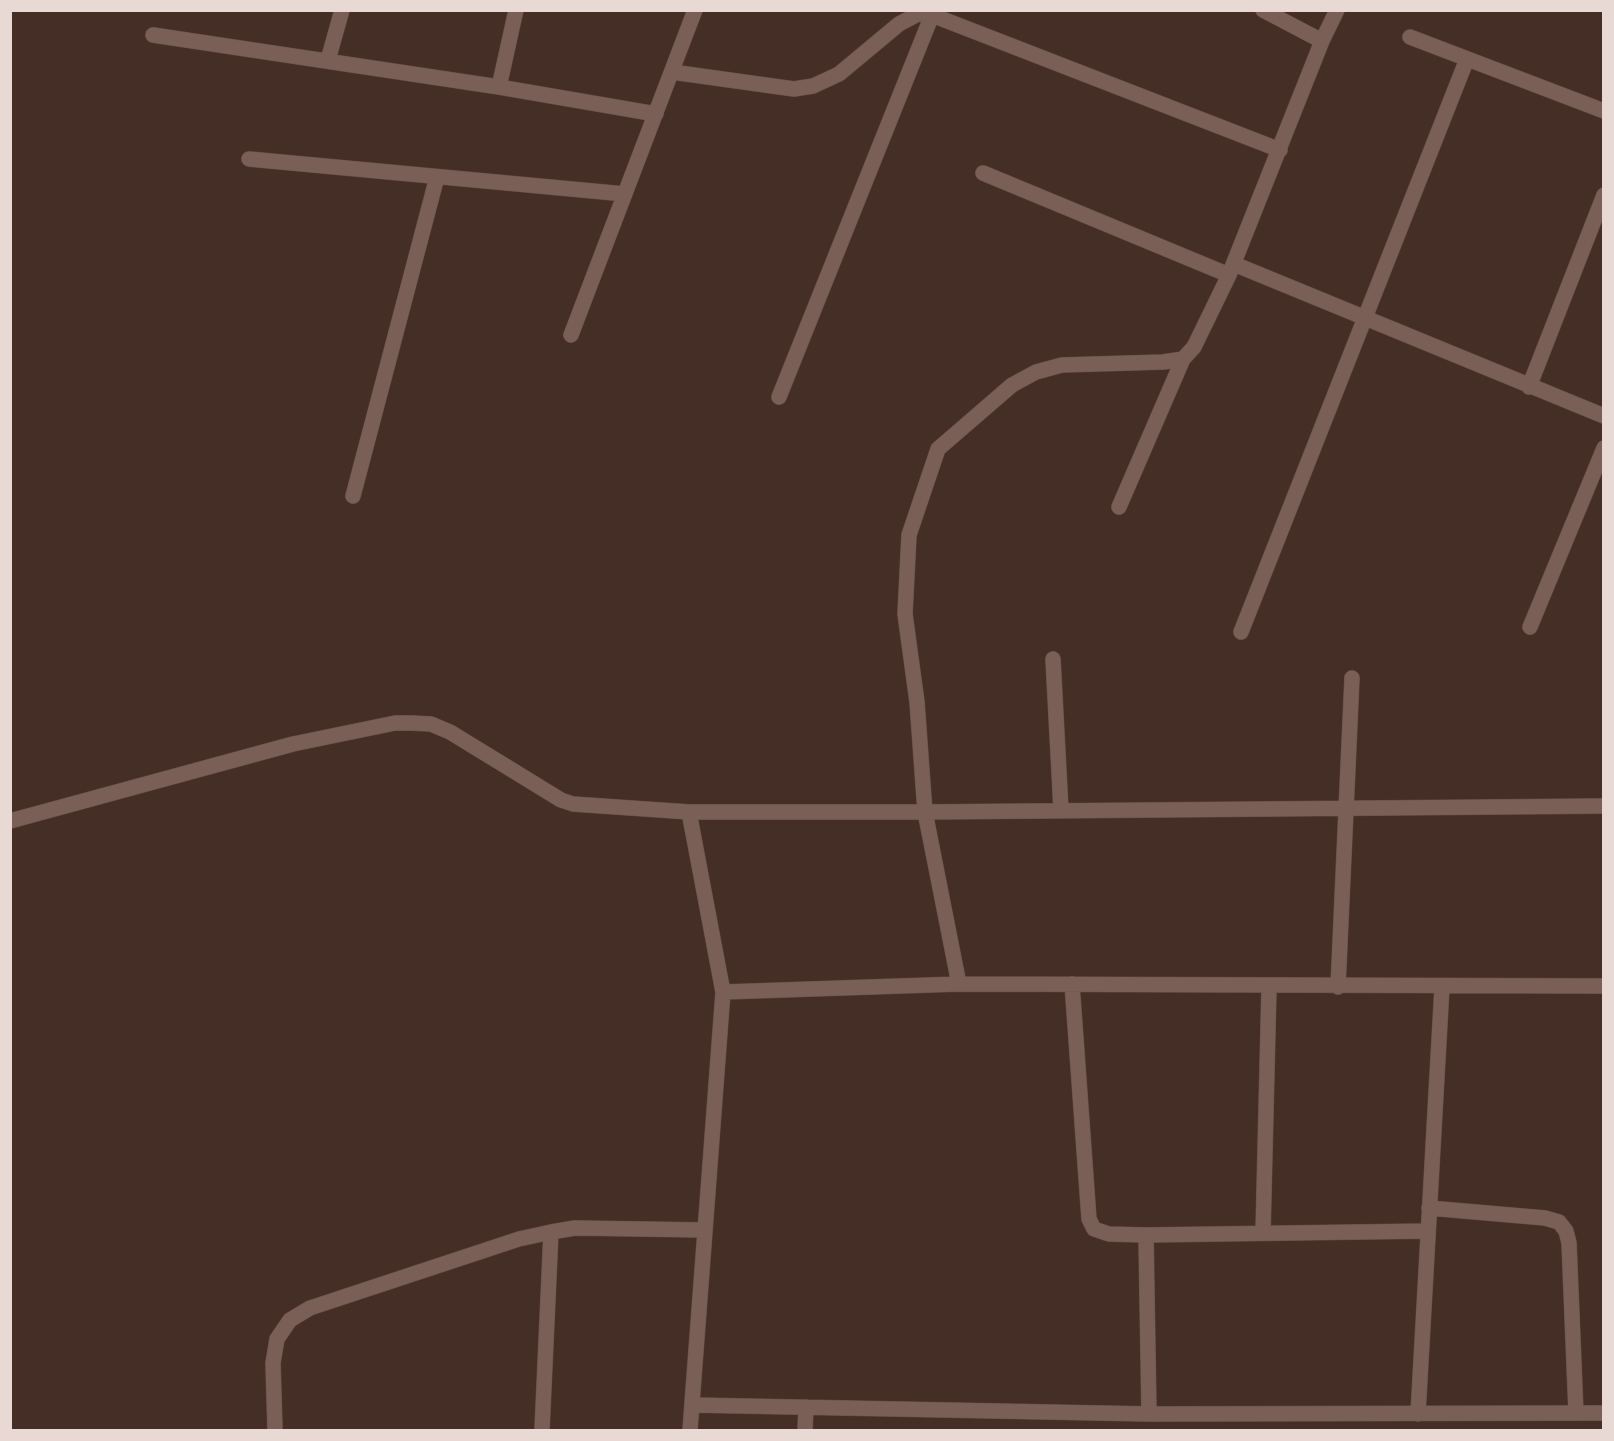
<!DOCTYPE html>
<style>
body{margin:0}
#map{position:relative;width:1614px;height:1441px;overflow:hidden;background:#442e26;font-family:Rubik,sans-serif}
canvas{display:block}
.frame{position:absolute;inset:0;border:12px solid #e8d9d4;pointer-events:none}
</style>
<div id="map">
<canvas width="1614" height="1441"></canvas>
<div class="frame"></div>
</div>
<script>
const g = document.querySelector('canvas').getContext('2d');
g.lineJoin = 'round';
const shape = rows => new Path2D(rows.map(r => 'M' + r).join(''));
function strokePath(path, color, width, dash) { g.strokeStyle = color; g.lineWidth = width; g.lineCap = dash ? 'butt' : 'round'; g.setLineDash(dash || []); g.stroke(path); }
const minor = shape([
 [1263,10,1322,41],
 [1337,10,1322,41,1229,275,1194,347,1183,359,1163,362,1062,365,1036,372,1012,385,938,449,909,535,905,614,917,702,925,812,959,984,1604,986],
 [153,35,499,87,656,114],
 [1410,37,1604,111],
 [328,60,342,10],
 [672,72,794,89,813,86,839,74,899,24,918,14,932,15,1280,150],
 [499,87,516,10],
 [249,159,625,194],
 [983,173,1229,275],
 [1234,264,1604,416],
 [571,335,695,10],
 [1529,387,1604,195],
 [779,397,932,15],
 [353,496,437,177],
 [1119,507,1183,359],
 [1530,627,1604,448],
 [1241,632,1467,59],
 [1053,659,1061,810],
 [689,812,723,992,690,1430],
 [10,821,293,744,395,723,412,723,431,724,450,732,561,800,573,804,689,812,925,812,1604,806],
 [1072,984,1089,1219,1094,1229,1109,1234,1146,1235,1428,1231],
 [1338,987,1352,678],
 [723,992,959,984],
 [1429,1208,1545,1218,1559,1222,1566,1231,1569,1243,1576,1413],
 [1263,1233,1269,987],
 [1146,1235,1149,1414],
 [692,1405,1149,1414,1604,1413],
 [1418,1414,1442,987],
 [275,1430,273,1363,277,1339,290,1320,310,1308,519,1239,551,1232,575,1228,705,1230],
 [542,1430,551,1232],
 [805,1430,806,1407]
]);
strokePath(minor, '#5f4d45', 16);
strokePath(minor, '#795f56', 15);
</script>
